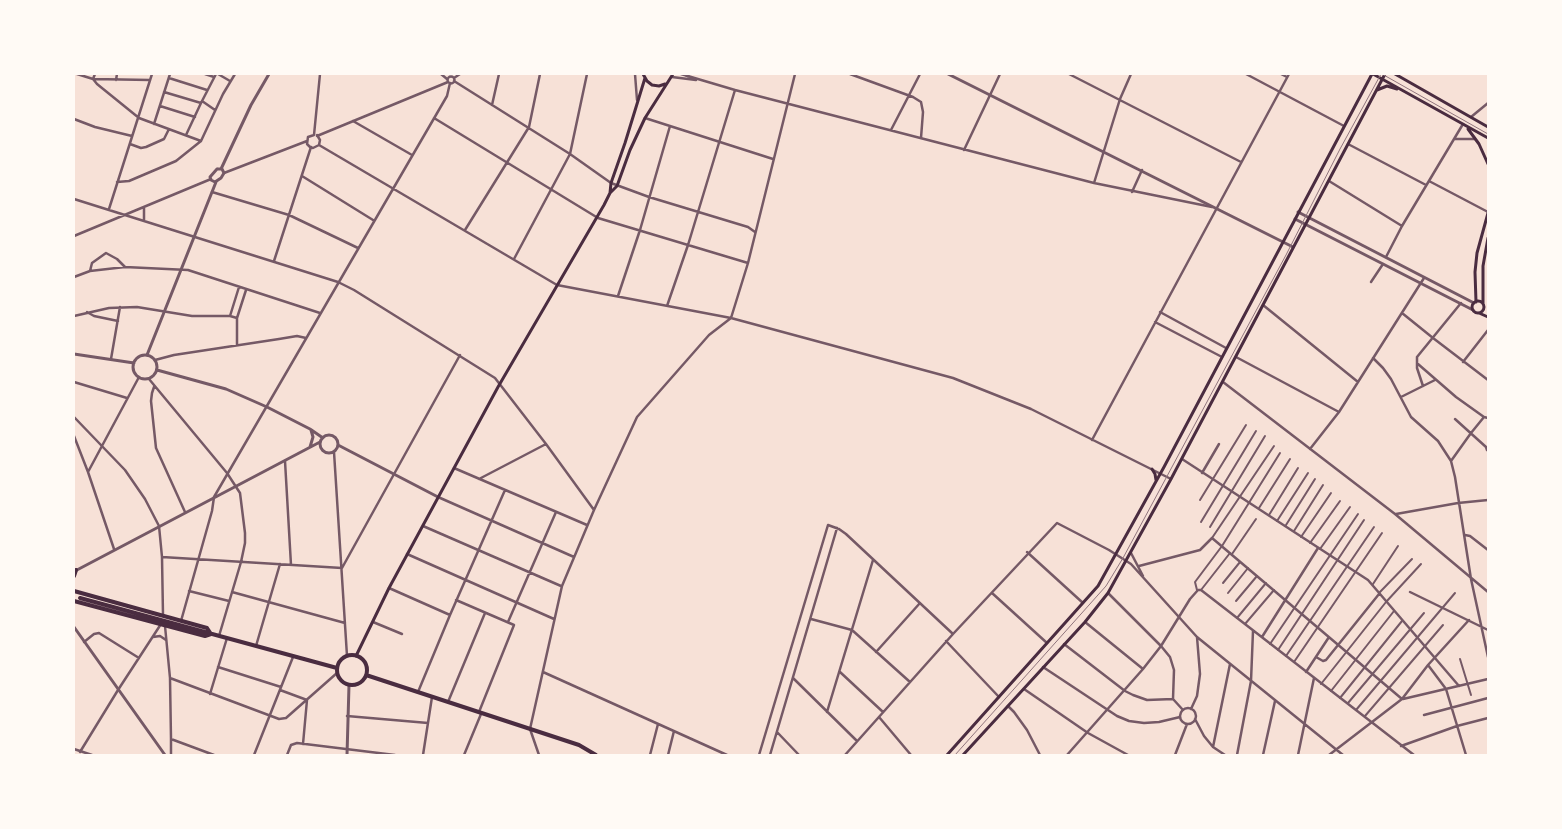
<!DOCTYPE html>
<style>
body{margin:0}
#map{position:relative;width:1562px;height:829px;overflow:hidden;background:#f7e1d7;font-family:"DM Sans",sans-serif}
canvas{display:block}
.frame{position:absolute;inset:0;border:75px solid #fffaf5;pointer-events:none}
</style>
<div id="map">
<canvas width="1562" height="829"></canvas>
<div class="frame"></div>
</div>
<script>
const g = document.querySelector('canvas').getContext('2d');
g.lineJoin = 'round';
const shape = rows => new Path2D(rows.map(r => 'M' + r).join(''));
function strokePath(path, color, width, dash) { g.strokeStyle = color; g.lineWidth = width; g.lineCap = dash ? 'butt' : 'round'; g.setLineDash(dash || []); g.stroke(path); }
const pedestrian = shape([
 [1200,500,1246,425],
 [1259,508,1290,459],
 [1269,515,1298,468],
 [1277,521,1308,473],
 [1201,522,1256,431],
 [1286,525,1315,479],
 [1210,527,1265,436],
 [1294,531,1323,485],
 [1301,537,1331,493],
 [1212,538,1274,446],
 [1310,543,1340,501],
 [1320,549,1350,507],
 [1232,554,1256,519],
 [1223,583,1240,562],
 [1373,584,1398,546],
 [1197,590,1195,582,1222,546,1280,453],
 [1201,590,1230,553],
 [1228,593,1248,568],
 [1379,593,1412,559],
 [1236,601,1257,576],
 [1237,618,1266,583],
 [1245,624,1274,590],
 [1270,644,1358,514],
 [1278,650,1364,520],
 [1286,656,1374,527],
 [1460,659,1471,695],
 [1294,662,1382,533],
 [1321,684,1386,602,1421,564],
 [1331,691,1394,611],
 [1340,698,1402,621],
 [1348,703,1424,613],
 [1356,710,1455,593],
 [1365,716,1443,625]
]);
const minor = shape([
 [77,74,93,79,150,80],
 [205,74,214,77],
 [218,74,230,81],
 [441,74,447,79],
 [635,74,637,100],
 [681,74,735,90,1094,183,1212,207],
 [850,74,913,97,921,102,923,112,921,138],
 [1069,74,1241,162],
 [1246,74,1344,126],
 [1281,74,1287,77],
 '447.5 80a3.5 3.5 0 1 1 7 0a3.5 3.5 0 1 1-7 0Z',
 [672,77,696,80],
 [169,78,207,90],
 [454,78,460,74],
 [93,79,97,84,139,118,201,141],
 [93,79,95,74],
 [116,80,117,74],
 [454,81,570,154,611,183,649,197,748,227,755,232],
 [164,92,201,103],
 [202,101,215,110],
 [492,105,499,74],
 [160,106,195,117],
 [1471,117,1488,103],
 [434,118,598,218,748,263],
 [645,118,773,159],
 [74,119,95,127,132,136],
 [353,121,412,155],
 [154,124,170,74],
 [891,130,920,74],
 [186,135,201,103,216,74],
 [314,135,320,74],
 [314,135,308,137,307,144,310,147,313,148,319,145],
 [317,135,320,140,319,145],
 [317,136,448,82],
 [1454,139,1475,139],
 [130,144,141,148,146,147,164,139,169,129],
 [1348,144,1426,185],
 [319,145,557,285,731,318,953,378,1031,409,1171,479],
 [964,150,1000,74],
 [224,173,307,141],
 [302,176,373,220],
 [1329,181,1402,226],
 [1429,181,1488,212],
 [117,182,129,181,176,161,201,141,223,94,235,74],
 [1094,183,1120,99,1131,74],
 [212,192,289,215,358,248],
 [1132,192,1142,170],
 [74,199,338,282,354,290,495,378,546,444,594,510],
 [144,208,144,221],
 [109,209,152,74],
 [465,230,529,127,540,74],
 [74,236,211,179],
 [1386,257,1402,226,1463,124],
 [514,259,570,154,587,74],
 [274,261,311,147],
 [90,271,92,263,106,253,117,259,125,267],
 [74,277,90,271,125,267,188,270,320,313],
 [1371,282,1383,264],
 [618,296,640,230,670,126],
 [1263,305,1358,382],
 [667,306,688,245,735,90],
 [87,312,94,316,118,321],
 [1160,312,1226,348],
 [1402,313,1433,338,1488,380],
 [74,316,109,308,137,307,192,316,230,316,237,318],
 [230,316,239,287],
 [731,318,748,263,795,74],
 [1155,322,1222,357],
 [237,345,237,318,246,290],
 [1236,357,1339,412],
 [1373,358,1383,368,1391,379,1411,417,1438,441,1451,461,1455,477,1471,579,1488,657],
 [111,359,120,307],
 [155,360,174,355,279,339,297,336,306,338],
 [1463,362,1488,330],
 [1418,364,1456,397,1484,417,1488,418],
 [149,379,227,473,240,493,245,533,245,543,241,562,219,636],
 [74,382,127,398],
 [1223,382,1395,514,1488,592],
 [1423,386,1417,368,1417,357,1461,303],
 [154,387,152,393,151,401,156,448,185,512],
 [1401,397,1435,380],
 [74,417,125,470,145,499,159,526,162,557,163,615],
 [1455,419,1486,447,1487,450],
 [74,436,88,472,114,549],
 [1092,440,1289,74],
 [1310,449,1339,412,1424,278],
 [334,452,347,656],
 [1182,459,1368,580,1459,686],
 [285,461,291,565],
 [1451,461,1471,433,1484,417],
 [454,468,587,525],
 [88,472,139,377],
 [1202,473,1219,444],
 [479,479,546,444],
 [438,497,574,557],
 [1396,514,1458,503,1488,500],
 [423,526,561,586],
 [1465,535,1470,536,1488,550],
 [1027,552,1083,603],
 [1131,553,1143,576],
 [407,554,554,619],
 [162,557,342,568,460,355],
 [1139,566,1200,550,1212,538,1402,699],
 [389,588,450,615],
 [189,591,229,601],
 [232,592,345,623],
 [1410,592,1488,630],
 [992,593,1047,643],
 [1108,593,1161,646,1170,657,1174,670,1173,699,1183,710],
 [456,600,514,625,479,712],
 [811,619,852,630,910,682],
 [181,621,212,511,214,497,447,96,450,83],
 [373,622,402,634],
 [508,622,556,512],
 [1085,622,1143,669],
 [165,626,170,678,171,739,171,755],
 [153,637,160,636,166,640],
 [1262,637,1318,548],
 [946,641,999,697],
 [84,642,94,634,99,633,139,658],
 [1064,644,1125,691,1133,695,1147,700,1173,699],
 [256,646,280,564],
 [876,652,920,603],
 [1316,657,1323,661,1326,660,1379,594],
 [1428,665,1446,689,1466,755],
 [218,667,281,687],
 [1043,667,1117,716,1129,721,1144,723,1159,722,1180,717],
 [543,672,727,755],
 [840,672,883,712],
 [1306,672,1329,637],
 [170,678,279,719,286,718,337,673],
 [793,678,857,741],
 [1024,689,1088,733,1128,755],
 [280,690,307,700,303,744],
 [418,692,450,615,505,490],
 [210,694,227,638],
 [1403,699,1488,679],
 [448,702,485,613],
 [1008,706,1014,712,1027,730,1040,755],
 '1180 716a8 8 0 1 1 16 0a8 8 0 1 1-16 0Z',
 [1191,709,1197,696,1200,674,1197,637],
 [827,712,873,560],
 [1424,715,1488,698],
 [347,716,428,723],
 [879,717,911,755],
 [1195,719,1204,736,1213,747,1225,755],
 [777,732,799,755],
 [171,739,214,755],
 [1401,746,1457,726,1488,718],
 [1213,747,1230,664],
 [74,749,92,755],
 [80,752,118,690,161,624],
 [254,755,293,657],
 [287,755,291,745,297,743,395,755],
 [423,755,432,697],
 [464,755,481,714],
 [539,755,530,729,562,586,594,510,637,417,709,335,731,318],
 [650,755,658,724],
 [668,755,674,731],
 [759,755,828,525,839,529,846,534,953,634],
 [770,755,837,528],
 [845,755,953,634,1057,523,1109,550,1131,564,1197,637,1343,755],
 [1067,755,1143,669,1161,646,1190,599,1198,590,1201,590,1414,755],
 [1175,755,1187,724],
 [1237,755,1251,681,1253,631],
 [1263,755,1275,701],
 [1298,755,1314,678],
 [1329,755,1402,699,1428,665,1469,620]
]);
const tertiary = shape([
 [684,74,688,76],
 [948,74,1293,247],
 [217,169,222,169,224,173,221,178,215,182,211,180,210,177,217,169],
 [221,169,251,105,269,74],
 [1298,212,1474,303],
 [1295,219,1473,310],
 [74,354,134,363],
 '133 367a12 12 0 1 1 24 0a12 12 0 1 1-24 0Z',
 [147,355,216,182],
 [157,370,226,389,267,407,310,429,323,438],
 '320 444a9 9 0 1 1 18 0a9 9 0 1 1-18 0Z',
 [338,445,438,497],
 [310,447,313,437,311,430],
 [75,571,320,442],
 [74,627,165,755],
 [347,755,349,685]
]);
const secondary = shape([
 [643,74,647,81,652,85,659,86,665,84],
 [1373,74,1488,138],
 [1395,74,1488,127],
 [1377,90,1387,86,1397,89],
 [1468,129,1479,144,1488,164],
 [610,193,617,186,630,150,645,118,673,74],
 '1472 307a6 6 0 1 1 12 0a6 6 0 1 1-12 0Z',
 [1476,302,1475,272,1477,253,1488,213],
 [1483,303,1483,266,1488,238],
 [1479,313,1488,317],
 [1152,469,1155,474,1156,480],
 [356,656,389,588,498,387,604,205,610,193,611,183,625,143,645,78],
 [947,755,1098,586,1164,467,1372,74],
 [963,755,1085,622,1108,593,1171,479,1385,74]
]);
const primary = shape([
 [74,576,76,570],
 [74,591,207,628,211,634],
 [80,598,337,668],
 [74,601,205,636,211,634],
 '337 670a15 15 0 1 1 30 0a15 15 0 1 1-30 0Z',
 [366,675,579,745,596,755]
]);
const tram = shape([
 [1382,74,1488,134],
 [955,755,1106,586,1123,558,1286,255,1340,149,1381,74]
]);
strokePath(pedestrian, '#755966', 2);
strokePath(minor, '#755966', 2.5);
strokePath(tertiary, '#755966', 3);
strokePath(secondary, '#4a2c40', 3);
strokePath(primary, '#4a2c40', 4);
strokePath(tram, '#8f747c', 1);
</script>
